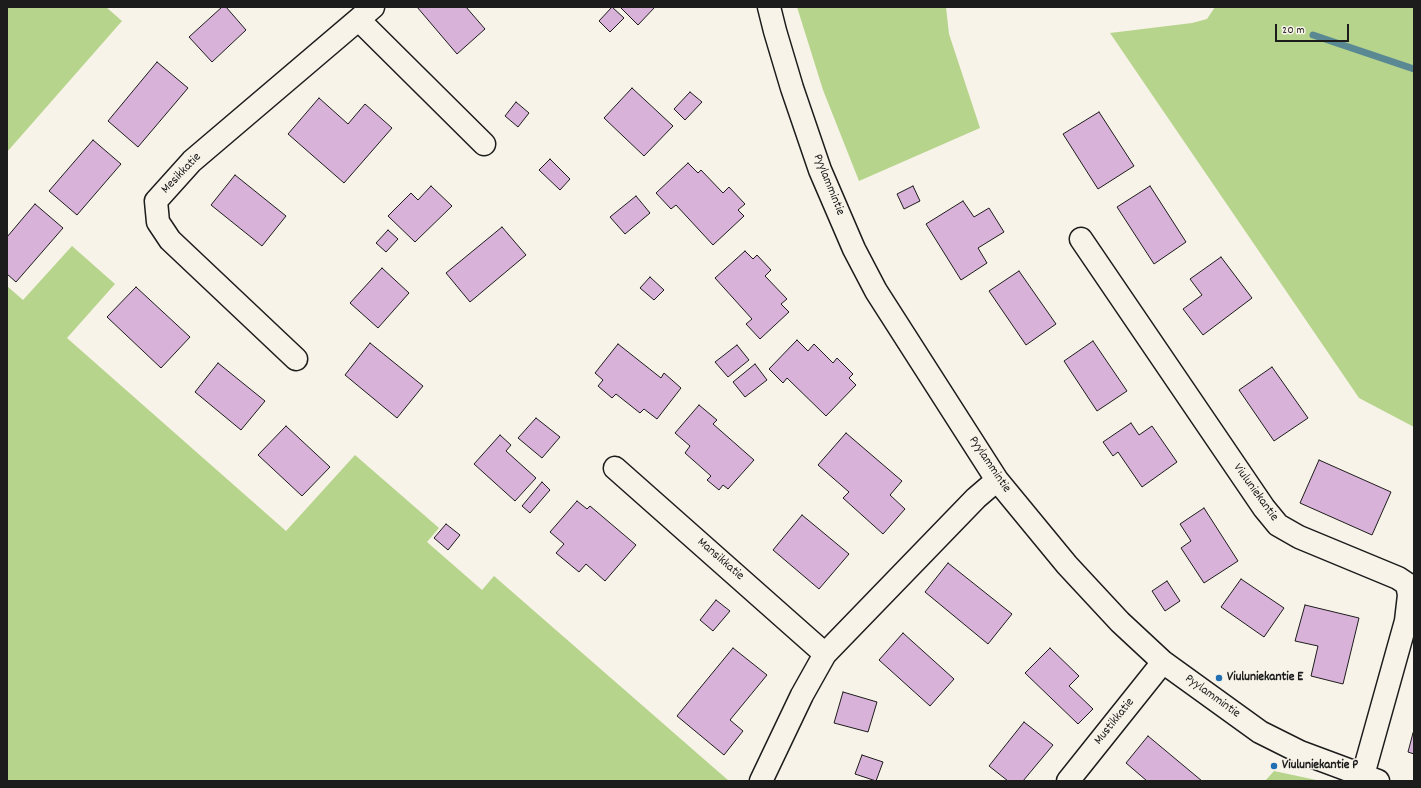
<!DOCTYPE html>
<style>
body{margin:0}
#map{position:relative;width:1421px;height:788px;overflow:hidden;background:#f7f3e8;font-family:Dekko,sans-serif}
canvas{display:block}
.frame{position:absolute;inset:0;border:8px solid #1c1c1c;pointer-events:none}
.scale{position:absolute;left:1275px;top:24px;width:74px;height:18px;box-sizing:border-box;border:2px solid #1c1c1c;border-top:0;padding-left:5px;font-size:12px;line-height:14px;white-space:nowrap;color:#1c1c1c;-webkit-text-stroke:3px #f7f3e8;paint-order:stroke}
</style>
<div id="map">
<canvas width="1421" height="788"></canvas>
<div class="frame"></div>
<div class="scale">20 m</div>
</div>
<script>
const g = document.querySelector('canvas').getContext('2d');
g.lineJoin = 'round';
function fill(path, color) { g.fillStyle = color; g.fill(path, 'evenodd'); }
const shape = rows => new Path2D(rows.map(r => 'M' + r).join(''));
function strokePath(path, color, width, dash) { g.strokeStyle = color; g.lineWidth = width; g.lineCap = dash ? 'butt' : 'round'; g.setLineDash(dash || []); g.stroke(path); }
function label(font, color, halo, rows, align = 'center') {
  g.font = font + ' Dekko,sans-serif'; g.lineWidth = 3; g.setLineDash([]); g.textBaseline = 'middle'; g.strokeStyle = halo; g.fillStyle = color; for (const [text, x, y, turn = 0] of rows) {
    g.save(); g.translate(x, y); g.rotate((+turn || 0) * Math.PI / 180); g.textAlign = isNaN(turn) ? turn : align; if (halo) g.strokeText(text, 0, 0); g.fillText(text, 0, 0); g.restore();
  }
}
const green = shape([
 [7,7,106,7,122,21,7,152],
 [797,7,946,7,949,34,980,128,859,181,823,90],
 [1215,7,1414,7,1414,427,1359,398,1110,33,1192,23,1207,19],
 [72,246,115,284,67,338,286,531,355,455,439,528,427,542,482,590,494,576,729,781,7,781,7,286,23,300],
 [1274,771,1321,781,1265,781]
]);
const stream = shape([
 [1313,35,1414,69]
]);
const building = shape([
 [222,7,226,7,246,30,212,62,189,37,222,7],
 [417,7,466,7,485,29,457,54,417,7],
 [612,7,624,18,610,32,599,21,612,7],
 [620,7,655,7,638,25,620,7],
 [157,62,188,88,138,147,108,121,157,62],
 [632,88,673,126,644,156,604,118,632,88],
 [690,92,702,102,685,120,674,109,690,92],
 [319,98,348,124,365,104,392,128,344,183,288,134,319,98],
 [516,102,529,113,518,127,505,116,516,102],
 [1099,112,1134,166,1098,189,1063,134,1099,112],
 [93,140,121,164,77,215,49,191,93,140],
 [550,159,570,179,560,190,539,170,550,159],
 [688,163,698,173,701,170,723,193,729,187,745,204,738,210,744,216,713,245,676,205,671,209,656,193,688,163],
 [235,175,286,216,262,246,211,205,235,175],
 [431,186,452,206,415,242,388,216,411,193,418,200,431,186],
 [913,186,920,201,904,209,897,194,913,186],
 [1150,186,1186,242,1154,264,1117,207,1150,186],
 [636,196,650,213,625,234,610,217,636,196],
 [963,201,974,217,989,208,1004,232,978,248,987,263,961,280,926,224,963,201],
 [35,204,63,228,16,282,7,274,7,237,35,204],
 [502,227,526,255,470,302,446,273,502,227],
 [388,230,398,239,386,252,376,243,388,230],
 [745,251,753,259,757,255,771,270,765,276,787,299,781,304,789,312,760,339,746,324,752,319,715,278,745,251],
 [1221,257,1252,298,1203,335,1183,309,1202,295,1190,279,1221,257],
 [382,268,409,293,378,328,350,303,382,268],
 [1019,271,1056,324,1026,345,989,291,1019,271],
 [650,277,664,290,654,300,640,288,650,277],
 [136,287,190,337,161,368,107,317,136,287],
 [797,340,808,351,814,344,833,363,837,358,853,374,849,378,856,385,826,416,787,378,783,383,769,369,797,340],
 [1093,341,1127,391,1097,411,1064,361,1093,341],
 [370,343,423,386,397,418,345,375,370,343],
 [618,344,661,378,664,373,681,388,657,419,644,409,640,413,616,394,612,398,598,386,603,380,595,373,618,344],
 [737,345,749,360,728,377,715,362,737,345],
 [218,363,265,401,241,430,195,392,218,363],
 [755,364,767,380,745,397,733,382,755,364],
 [1272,367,1308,418,1274,441,1239,390,1272,367],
 [699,405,717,420,713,424,754,460,728,489,723,485,719,490,707,480,711,476,685,453,690,446,675,433,699,405],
 [536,418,560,437,542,458,518,438,536,418],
 [1131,423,1139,435,1152,426,1177,462,1142,487,1118,452,1113,456,1103,442,1131,423],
 [286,426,330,467,302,496,258,455,286,426],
 [846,433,902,481,890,495,905,509,883,534,843,498,849,492,818,465,846,433],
 [500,435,511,445,506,451,536,478,515,501,474,464,500,435],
 [1319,460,1391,492,1372,535,1300,503,1319,460],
 [542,482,550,490,530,513,522,506,542,482],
 [577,501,587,509,590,506,636,545,605,581,586,564,579,572,556,553,564,544,550,532,577,501],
 [1204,508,1238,561,1204,583,1181,548,1191,541,1180,524,1204,508],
 [802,515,849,554,819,589,773,550,802,515],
 [446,524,460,535,448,550,434,538,446,524],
 [948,563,1012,614,988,644,925,592,948,563],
 [1241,579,1284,608,1264,637,1221,607,1241,579],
 [1167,581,1180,601,1165,611,1152,591,1167,581],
 [716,600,730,611,713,631,700,620,716,600],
 [1305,605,1359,618,1343,684,1311,676,1318,646,1295,641,1305,605],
 [903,633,954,679,930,706,879,660,903,633],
 [733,648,767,675,730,720,743,731,724,755,677,716,733,648],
 [1050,648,1079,676,1069,686,1093,709,1078,724,1025,673,1050,648],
 [843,692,877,702,868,732,834,723,843,692],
 [1024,722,1053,745,1023,781,1008,781,989,766,1024,722],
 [1413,733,1414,733,1414,754,1408,752,1413,733],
 [1148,736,1202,781,1147,781,1126,763,1148,736],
 [862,755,883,762,876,781,855,774,862,755]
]);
const minor = shape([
 [769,7,775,31,792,88,820,170,854,249,876,291,997,480,1067,565,1120,622,1163,662,1260,732,1300,752,1378,781],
 [359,20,484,144],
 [1081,239,1264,508,1278,525,1299,537,1398,578,1407,584,1409,595,1406,621,1363,775],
 [296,359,170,240,158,222,156,201,192,161,373,7],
 [615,468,825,654],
 [761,781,802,695,825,654,976,498,997,480],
 [1068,781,1163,662]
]);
const markers = [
 [1219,678,4,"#1f6fb2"],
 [1274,766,4,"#1f6fb2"]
];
const streetNames = [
 ["Mesikkatie",182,174,-46],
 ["Pyylammintie",828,185,68],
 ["Pyylammintie",989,465,56],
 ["Viuluniekantie",1255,493,54],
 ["Mansikkatie",720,560,41],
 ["Pyylammintie",1212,697,36],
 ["Mustikkatie",1115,722,-51]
];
const poiNames = [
 ["Viuluniekantie E",1227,678],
 ["Viuluniekantie P",1282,766]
];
fill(green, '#b7d48c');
strokePath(stream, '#5a8993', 7);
fill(building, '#d9b2d9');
strokePath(building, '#1c1c1c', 1);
strokePath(minor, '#1c1c1c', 25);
strokePath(minor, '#f7f3e8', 22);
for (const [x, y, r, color] of markers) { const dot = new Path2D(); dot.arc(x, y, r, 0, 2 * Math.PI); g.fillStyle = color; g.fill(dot); strokePath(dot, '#f7f3e8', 1.5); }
label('13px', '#1c1c1c', '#f7f3e8', streetNames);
label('bold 13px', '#1c1c1c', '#f7f3e8', poiNames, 'left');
</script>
